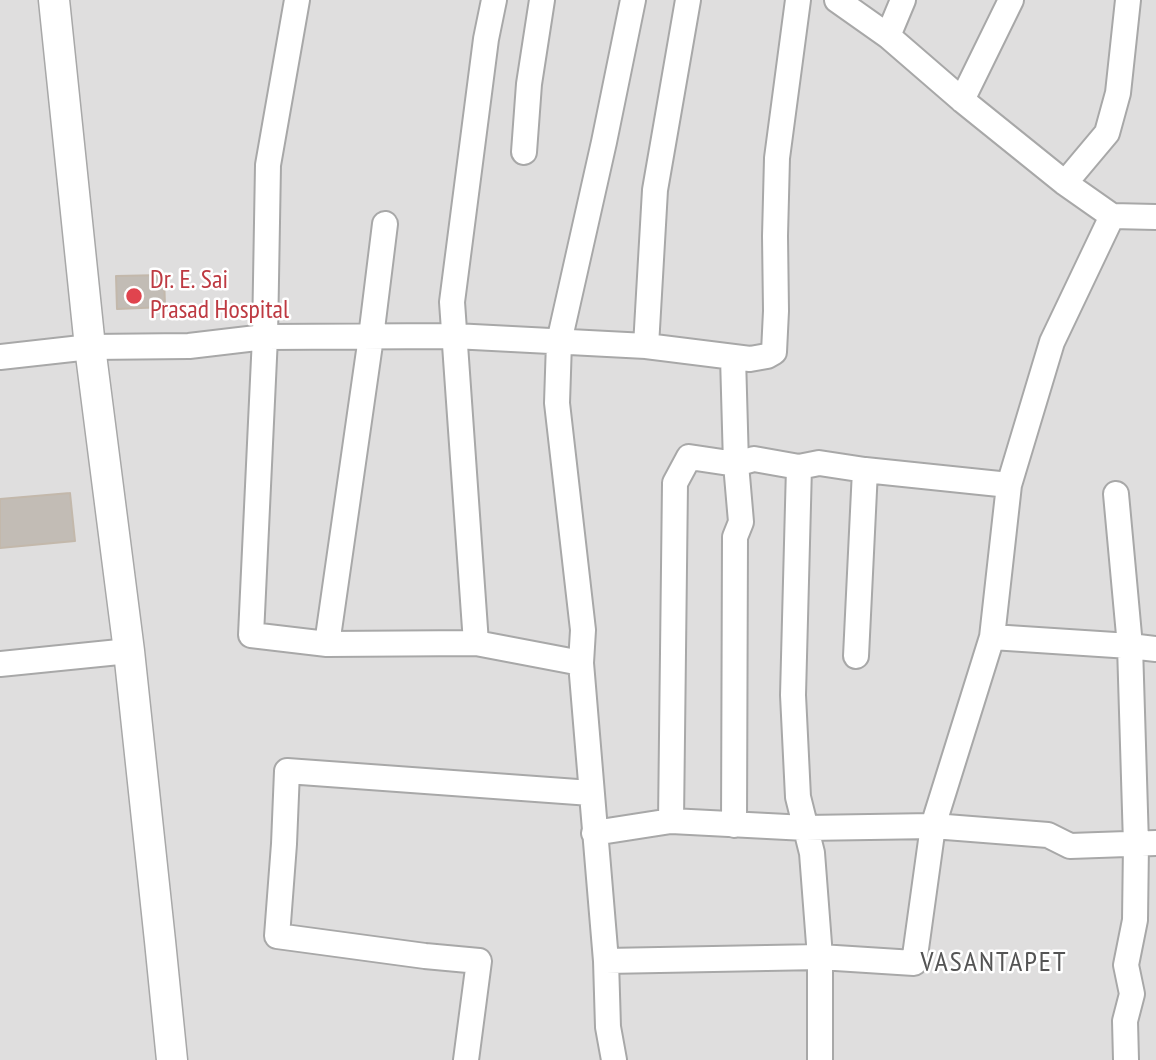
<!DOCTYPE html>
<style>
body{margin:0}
canvas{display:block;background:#f1efe9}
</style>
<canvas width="1156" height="1060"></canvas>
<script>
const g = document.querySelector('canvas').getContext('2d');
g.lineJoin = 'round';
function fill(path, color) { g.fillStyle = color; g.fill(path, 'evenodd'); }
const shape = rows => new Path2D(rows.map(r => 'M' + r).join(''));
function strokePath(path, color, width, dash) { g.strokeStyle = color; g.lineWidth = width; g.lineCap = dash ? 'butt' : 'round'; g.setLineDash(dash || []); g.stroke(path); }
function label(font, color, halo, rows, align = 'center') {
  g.font = font + ' "PT Sans Narrow",sans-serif'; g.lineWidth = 5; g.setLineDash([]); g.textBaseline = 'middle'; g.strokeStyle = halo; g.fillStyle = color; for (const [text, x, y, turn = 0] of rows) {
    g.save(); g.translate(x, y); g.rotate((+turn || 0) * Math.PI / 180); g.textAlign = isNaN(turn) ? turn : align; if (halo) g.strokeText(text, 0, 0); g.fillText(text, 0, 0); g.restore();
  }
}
const residential = shape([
 [0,0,1156,0,1156,1060,0,1060]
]);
const building = shape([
 [164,275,165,307,117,309,116,276,164,275],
 [70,493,75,541,0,548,0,499,70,493]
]);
const minor = shape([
 [297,0,268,165,265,337,251,635,327,644,476,643],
 [494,0,486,39,452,302,476,643,581,663],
 [837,0,888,36,962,100,1065,183,1112,216,1156,217],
 [888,36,903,0],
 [962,100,1011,0],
 [524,152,529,84,542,0],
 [1065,183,1107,133,1118,93,1128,0],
 [646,346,655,190,688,0],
 [0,357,90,347,189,346,265,337,454,336,646,346,750,359,767,356,774,352,776,311,775,236,777,158,798,0],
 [733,357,736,464,741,522,735,537,734,825],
 [799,467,793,695,798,797,812,853,820,957,914,963,933,826,992,637,1009,485,1052,342,1112,216],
 [1116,494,1130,646,1136,844,1135,920,1126,965,1132,994,1125,1021,1126,1060],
 [992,637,1130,646,1156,649],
 [327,644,371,337,385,224],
 [856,656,865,470],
 [0,664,129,651],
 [671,821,675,483,689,457,736,464,754,459,799,467,819,463,865,470,1009,485],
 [594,833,671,821,806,828,933,826,1048,835,1070,846,1156,843],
 [606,961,820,957,820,1060],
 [466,1060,479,961,425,956,277,936,284,844,287,771,591,793],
 [614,1060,608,1027,606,961,581,663,583,630,557,403,559,342,604,142,633,0]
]);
const tertiary = shape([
 [54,0,90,347,129,651,160,941,172,1060]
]);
const markers = [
 [134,296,9,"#e0444e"]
];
const healthNames = [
 ["Dr. E. Sai",150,281],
 ["Prasad Hospital",150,311]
];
const neighbourhoodNames = [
 ["VASANTAPET",994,963]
];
fill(residential, '#dfdede');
fill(building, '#c2bcb5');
strokePath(building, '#c3b8ab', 2);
strokePath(minor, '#a8a8a8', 28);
strokePath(tertiary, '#a8a8a8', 33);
strokePath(minor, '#fff', 24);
strokePath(tertiary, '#fff', 30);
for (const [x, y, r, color] of markers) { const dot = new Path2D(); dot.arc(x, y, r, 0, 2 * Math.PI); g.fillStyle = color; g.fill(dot); strokePath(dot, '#fff', 2.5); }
label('26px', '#be3a42', '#fff', healthNames, 'left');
g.letterSpacing = '2px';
label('28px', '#545454', '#fff', neighbourhoodNames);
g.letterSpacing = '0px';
</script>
